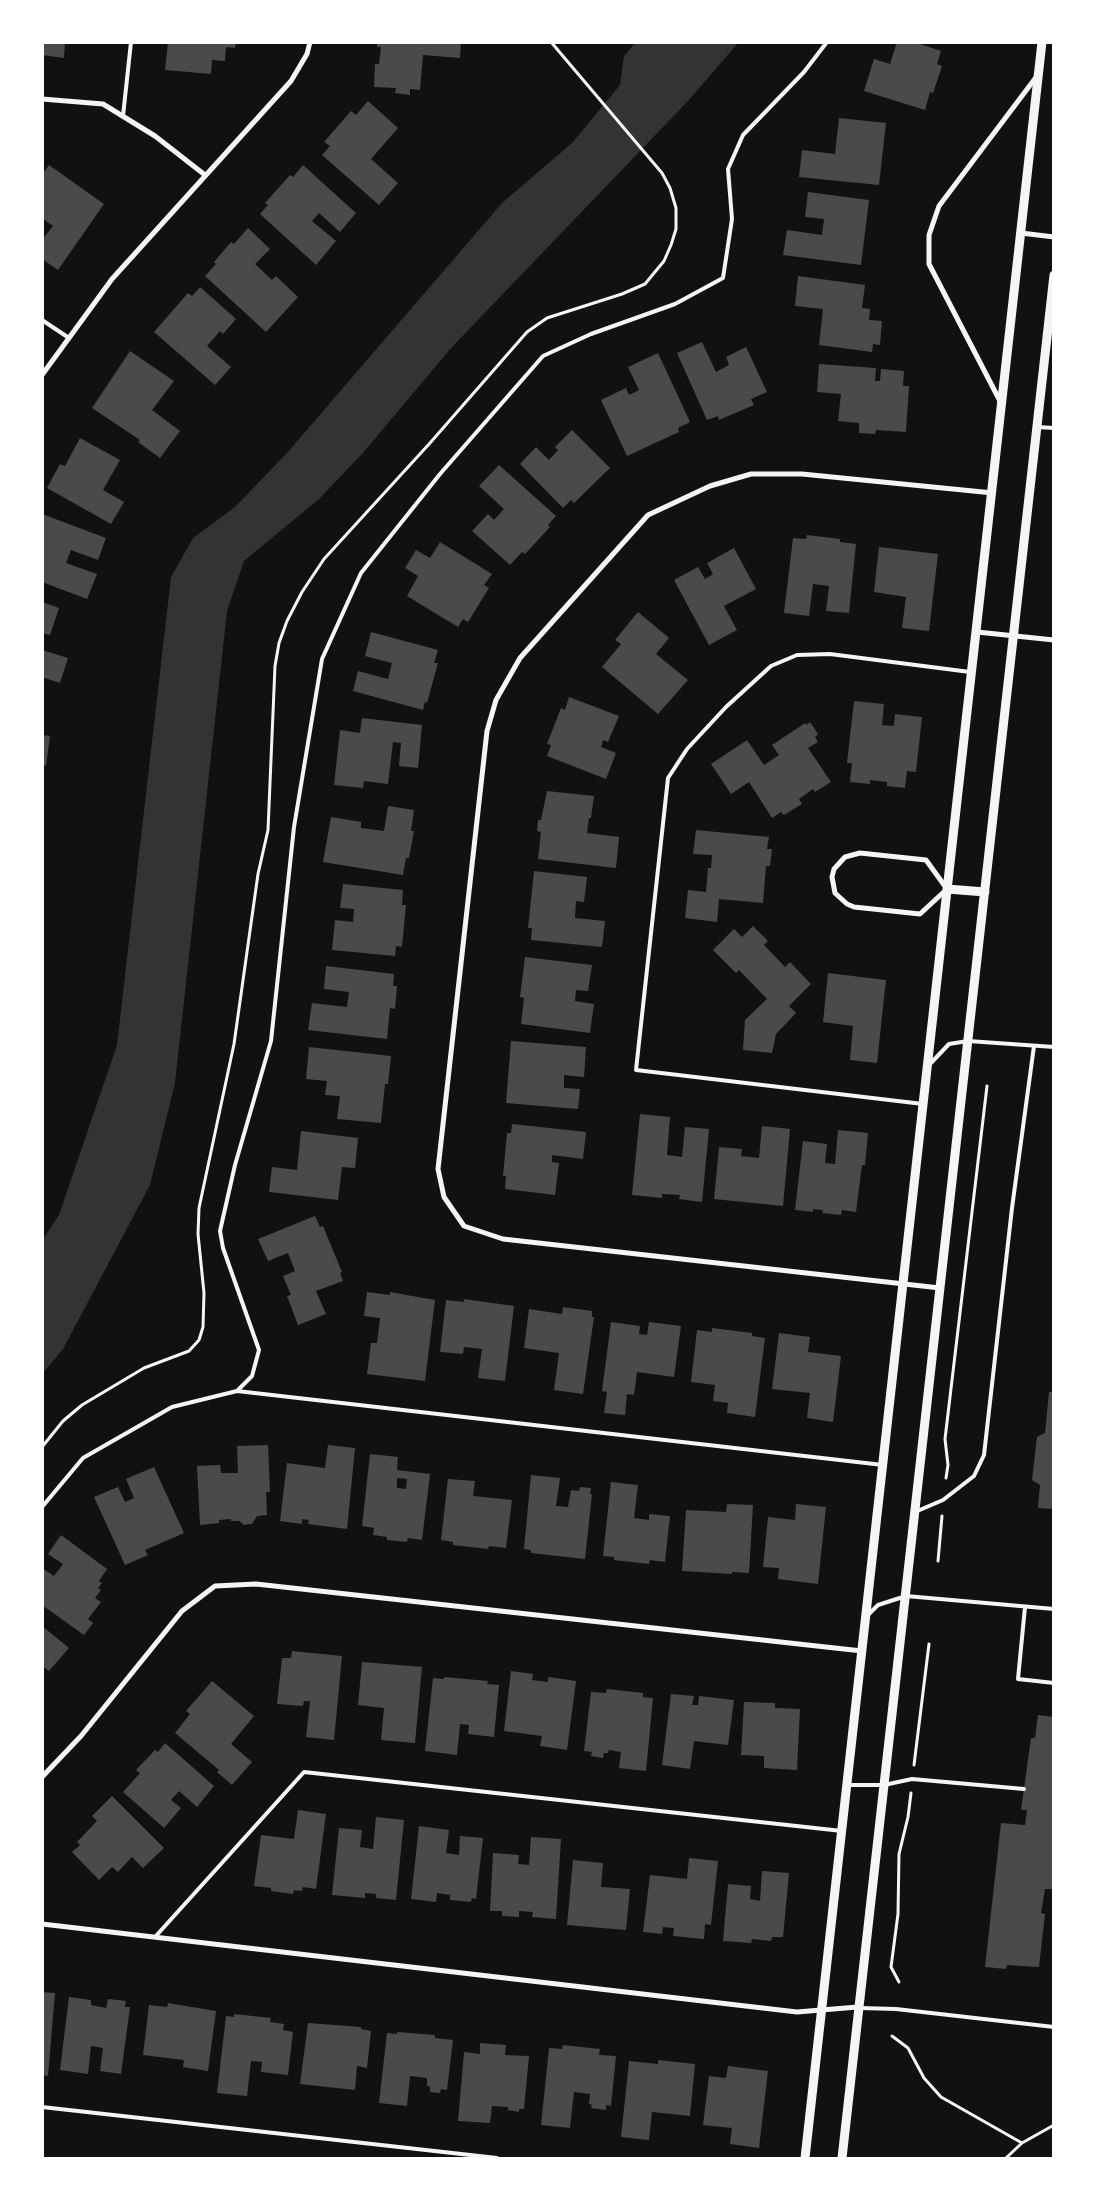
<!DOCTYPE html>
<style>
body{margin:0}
#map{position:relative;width:1096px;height:2201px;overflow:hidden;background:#111;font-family:Figtree,sans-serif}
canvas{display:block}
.frame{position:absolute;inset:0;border:44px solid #fff;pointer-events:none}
</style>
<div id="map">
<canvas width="1096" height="2201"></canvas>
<div class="frame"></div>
</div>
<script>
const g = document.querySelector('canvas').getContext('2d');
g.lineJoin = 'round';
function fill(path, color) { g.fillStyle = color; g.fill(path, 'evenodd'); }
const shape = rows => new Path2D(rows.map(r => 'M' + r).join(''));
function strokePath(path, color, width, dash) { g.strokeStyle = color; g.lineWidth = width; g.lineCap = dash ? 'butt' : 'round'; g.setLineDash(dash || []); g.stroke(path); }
const water = shape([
 [635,43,738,43,688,101,452,347,362,454,319,499,244,561,227,611,175,1083,150,1185,63,1349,43,1373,43,1239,59,1215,117,1045,171,577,193,538,235,507,287,453,502,203,572,143,620,85,624,56]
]);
const building = shape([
 [42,42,65,42,64,58,42,55],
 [168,42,236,42,235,48,226,47,225,61,212,60,211,74,165,70],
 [377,42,461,42,460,58,423,55,420,90,410,89,410,95,395,93,396,88,374,87,375,64,379,64,381,47,377,47],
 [897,42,914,42,941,51,937,64,942,66,933,93,930,92,925,110,864,91,874,59,890,64],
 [368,101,398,128,371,159,398,183,379,205,322,155,330,146,324,142,351,111,356,115],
 [839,118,886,123,879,185,799,177,802,150,835,154],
 [49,165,104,204,58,270,42,259,42,240,53,226,42,218,42,175],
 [303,165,356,213,340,232,319,213,312,221,336,241,316,265,260,214,268,205,265,203,290,175,293,177],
 [808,192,869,200,861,265,783,255,787,230,822,235,824,219,805,217],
 [248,228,270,249,255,264,272,280,276,276,298,297,266,332,205,276,216,264,214,262,231,242,234,244],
 [798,276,865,285,862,308,870,309,869,320,882,321,880,345,873,344,872,352,819,345,823,309,795,306],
 [200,287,236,319,223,334,220,331,207,346,231,367,215,385,154,332,188,293,192,296],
 [702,342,716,372,729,365,726,357,746,347,767,392,751,399,754,405,719,420,718,416,707,420,677,353],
 [130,351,174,381,152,410,180,431,160,458,138,442,140,440,92,408],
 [658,353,690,422,678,428,679,432,627,456,601,400,626,388,629,395,639,390,628,367],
 [819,364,876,368,875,381,880,381,881,369,904,371,903,386,909,386,906,432,876,430,875,434,859,433,859,423,838,421,841,394,817,392],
 [572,430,610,468,574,503,571,500,563,508,520,464,536,447,549,460,558,450,555,447],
 [80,438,120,460,103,490,124,502,111,524,47,488,60,464,65,466],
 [499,465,556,516,548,525,550,527,525,554,522,552,510,565,472,531,488,514,494,520,504,509,479,486],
 [42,514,106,538,98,560,71,550,66,563,97,574,87,599,42,582],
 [807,535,840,539,840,542,856,544,849,613,826,611,829,586,813,584,809,616,784,613,793,538,806,539],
 [440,542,492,574,484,585,489,588,468,622,463,619,458,627,407,596,418,576,405,568,416,550,430,558],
 [879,547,938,554,929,631,902,628,906,597,874,592],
 [734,548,756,589,724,606,737,630,709,645,674,580,698,567,705,579,713,574,707,563],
 [42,602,59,608,50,635,42,633],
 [638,612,669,638,656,654,688,680,658,714,602,667,621,644,615,640],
 [371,632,438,650,434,663,438,663,427,703,425,702,423,710,353,691,358,671,388,679,392,663,365,656],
 [42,650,68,658,60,683,42,677],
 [569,697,619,716,608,742,603,740,601,747,616,753,606,779,547,756,551,745,547,744,561,708,565,710],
 [854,701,884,704,882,725,894,726,895,714,922,717,916,772,907,771,905,788,887,786,887,782,870,780,870,784,850,782,852,763,847,763],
 [362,718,422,725,418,768,399,766,401,743,393,742,388,784,364,781,363,788,334,785,340,730,360,733],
 [810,722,818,734,815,737,818,742,808,748,831,782,815,792,813,789,799,799,802,804,784,815,781,812,772,818,749,782,731,794,711,764,747,740,764,765,779,755,772,745,805,723,806,725],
 [42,735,50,736,46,766,42,765],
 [547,791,594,796,591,818,589,818,587,833,619,837,616,868,538,859,541,832,537,831,538,820,541,820],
 [388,806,414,810,411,831,414,831,409,858,406,858,403,875,323,862,331,817,361,822,361,828,384,831],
 [696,830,769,837,767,849,772,849,770,866,766,866,763,903,719,899,717,922,685,918,688,890,706,892,708,868,711,868,712,855,693,854],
 [534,871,587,877,584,902,576,901,575,918,605,921,602,947,531,940,532,928,528,928],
 [343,884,403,890,402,905,406,905,402,947,396,946,395,956,332,950,335,920,353,922,354,909,340,908],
 [753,926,768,941,764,945,785,967,790,962,811,984,789,1006,796,1013,776,1034,772,1053,743,1050,745,1020,767,999,739,970,736,973,713,950,734,929,742,937],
 [525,957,592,965,588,991,576,990,575,1001,594,1004,590,1033,521,1024,524,998,520,997],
 [326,966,394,974,393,986,397,986,395,1009,390,1008,387,1039,308,1030,312,1003,347,1007,349,992,324,989],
 [828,973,886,980,877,1063,850,1060,853,1026,823,1022],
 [511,1041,586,1047,584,1077,564,1075,564,1088,580,1089,578,1109,506,1103],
 [309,1047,391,1056,388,1084,385,1084,381,1123,337,1119,340,1096,325,1095,327,1081,306,1079],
 [640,1114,670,1117,667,1155,682,1157,685,1127,709,1129,702,1202,679,1199,680,1195,662,1194,662,1198,632,1195],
 [512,1124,586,1132,583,1159,552,1155,552,1162,559,1163,555,1195,505,1189,506,1176,503,1176,507,1133,511,1133],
 [762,1126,790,1129,783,1206,714,1199,719,1147,742,1149,741,1156,759,1158],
 [838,1130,868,1133,865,1165,862,1165,856,1212,842,1210,841,1215,822,1213,823,1210,813,1209,813,1212,795,1210,803,1141,827,1144,825,1163,835,1164],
 [301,1131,358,1138,355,1168,342,1167,338,1200,269,1192,272,1167,297,1170],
 [315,1216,320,1227,323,1226,342,1272,340,1273,343,1281,316,1291,326,1314,298,1325,287,1296,291,1295,283,1276,295,1271,288,1253,268,1261,258,1239],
 [367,1292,390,1295,390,1292,435,1300,425,1381,367,1374,371,1343,377,1343,380,1318,364,1316],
 [464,1299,514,1306,505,1381,478,1378,482,1349,464,1347,463,1354,440,1352,446,1300,464,1302],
 [563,1307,592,1311,592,1317,594,1317,583,1394,554,1390,559,1353,524,1348,529,1309,562,1314],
 [611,1322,640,1326,639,1334,647,1335,649,1322,681,1326,674,1377,637,1372,634,1395,627,1394,625,1415,604,1413,607,1392,602,1391],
 [712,1328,752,1333,752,1336,765,1338,755,1417,727,1413,728,1403,713,1401,715,1385,691,1382,697,1330,712,1332],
 [779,1333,810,1337,808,1352,841,1356,833,1422,807,1418,810,1393,772,1389],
 [1049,1392,1054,1392,1054,1509,1038,1508,1040,1485,1032,1480,1037,1437,1045,1433],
 [268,1445,270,1492,266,1492,267,1515,257,1516,252,1524,244,1525,239,1521,231,1521,231,1519,219,1520,219,1523,200,1525,197,1466,220,1465,221,1473,238,1473,237,1446],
 [328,1445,355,1448,347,1529,308,1524,309,1520,302,1519,302,1524,280,1521,287,1463,325,1468],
 [370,1454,398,1457,397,1470,430,1474,422,1540,408,1538,407,1542,387,1540,387,1537,373,1535,374,1528,362,1526],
 [397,1478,407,1479,406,1489,397,1488],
 [154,1467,184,1533,145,1550,148,1555,125,1565,94,1497,118,1487,125,1502,134,1498,126,1479],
 [531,1475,560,1478,556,1506,568,1507,571,1490,579,1491,580,1487,591,1488,590,1494,592,1494,585,1559,531,1553,531,1550,524,1549],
 [448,1479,475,1481,473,1496,512,1500,506,1548,489,1546,488,1549,453,1545,453,1542,441,1540],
 [611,1482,638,1485,634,1518,649,1520,649,1514,670,1516,665,1562,650,1560,649,1564,614,1560,614,1557,603,1556],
 [727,1504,753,1505,749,1573,732,1572,732,1574,682,1571,686,1510,726,1512],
 [796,1504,826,1507,818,1584,778,1579,779,1568,763,1567,768,1517,795,1520],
 [61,1535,107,1569,99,1581,102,1583,98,1588,101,1590,95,1598,101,1602,88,1619,93,1623,84,1635,42,1605,42,1568,54,1576,63,1564,48,1554],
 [42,1626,69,1648,49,1671,42,1666],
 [292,1651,342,1656,334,1740,306,1737,310,1701,304,1701,303,1706,277,1704,282,1658,291,1658],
 [362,1662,422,1667,415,1743,381,1740,384,1708,358,1705],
 [511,1671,533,1674,532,1680,548,1682,548,1677,576,1681,567,1750,540,1746,542,1736,504,1731],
 [444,1677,488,1681,487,1684,499,1685,494,1737,468,1734,469,1725,460,1724,457,1755,425,1751,433,1678,444,1679],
 [212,1681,254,1716,231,1744,252,1762,232,1785,217,1772,219,1770,175,1733,190,1714,186,1711],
 [607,1689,643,1693,643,1697,653,1698,646,1771,619,1768,621,1752,609,1750,608,1753,604,1753,603,1758,591,1756,592,1752,584,1751,591,1692,606,1693],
 [671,1694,694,1696,692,1705,698,1705,699,1696,734,1700,728,1745,694,1741,690,1769,662,1765],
 [744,1702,775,1703,775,1708,800,1709,797,1770,764,1768,764,1756,741,1755],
 [1038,1715,1054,1717,1054,1889,1045,1889,1041,1913,1045,1914,1039,1967,1007,1965,1006,1969,985,1967,1001,1823,1025,1825,1027,1810,1021,1810,1031,1738,1035,1738],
 [165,1743,214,1786,197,1807,179,1791,171,1800,181,1808,164,1828,123,1792,140,1773,136,1770,155,1750,158,1752],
 [112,1796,164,1848,143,1868,132,1857,118,1872,112,1867,99,1880,72,1852,80,1845,77,1842,97,1821,92,1816],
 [298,1810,326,1814,316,1889,303,1887,302,1891,294,1890,293,1894,271,1891,271,1888,254,1886,261,1835,294,1839],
 [376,1817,404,1820,396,1900,376,1898,376,1894,365,1893,365,1898,332,1895,339,1828,362,1830,360,1847,373,1849],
 [419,1826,449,1830,446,1853,459,1855,460,1836,483,1838,476,1899,472,1898,471,1902,450,1900,450,1895,437,1893,436,1902,411,1899],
 [531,1837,561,1839,556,1919,532,1917,533,1912,519,1911,519,1917,502,1916,502,1911,490,1911,493,1853,519,1855,518,1864,529,1865],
 [689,1858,718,1861,711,1925,705,1924,704,1939,673,1936,674,1928,663,1927,662,1934,643,1932,650,1875,687,1879],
 [573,1860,603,1863,601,1887,630,1889,626,1930,567,1925],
 [762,1871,789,1873,783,1937,772,1937,771,1941,752,1939,751,1943,723,1941,728,1884,751,1886,750,1899,760,1901],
 [42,1992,55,1993,48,2076,42,2075],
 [69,1997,91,2000,91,2005,106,2008,108,1999,126,2001,125,2007,130,2007,121,2074,100,2071,103,2048,91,2046,88,2074,60,2070],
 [168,2003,216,2011,208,2071,183,2067,184,2060,143,2055,149,2005,167,2007],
 [234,2014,271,2018,270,2022,284,2024,283,2030,293,2032,288,2075,261,2072,262,2062,251,2061,247,2096,217,2093,226,2016,234,2017],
 [308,2023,361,2027,361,2029,371,2031,367,2068,357,2066,355,2090,300,2084],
 [397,2032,435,2035,435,2038,453,2040,447,2090,441,2089,440,2093,430,2092,430,2087,427,2086,427,2078,410,2076,407,2106,379,2103,387,2033,397,2034],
 [480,2043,506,2045,505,2055,529,2056,524,2109,519,2109,519,2112,508,2110,508,2107,492,2106,490,2123,458,2121,464,2052,480,2054],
 [563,2045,600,2049,599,2055,616,2056,611,2106,606,2105,606,2110,591,2108,592,2105,589,2104,590,2094,574,2092,570,2128,541,2125,549,2048,562,2049],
 [658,2060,695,2064,690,2116,652,2112,649,2140,621,2137,629,2061,658,2064],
 [728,2066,768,2071,759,2148,730,2144,732,2128,703,2125,709,2076,726,2078]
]);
const path = shape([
 [42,1447,63,1421,82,1405,144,1368,189,1351,199,1340,203,1327,204,1293,198,1234,199,1208,234,1044,258,874,268,830,275,666,279,643,287,621,302,592,324,559,430,443,527,332,547,318,622,294,645,284,664,261,671,245,676,229,676,208,670,188,662,173,551,42],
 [946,1478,948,1465,945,1439,987,1086],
 [938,1561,942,1516],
 [914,1765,929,1644],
 [899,1982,891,1967,898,1914,899,1854,908,1817,911,1793],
 [892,2036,908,2048,924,2078,941,2097,1022,2143],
 [1006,2158,1022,2143,1054,2125]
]);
const service = shape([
 [123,116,131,42],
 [42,320,69,338],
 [1037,427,1054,428],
 [930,1064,949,1044,968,1041,1054,1047],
 [923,1104,636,1070,668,778,687,749,726,707,771,666,797,655,830,654,970,672],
 [237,1391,883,1465],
 [42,1507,83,1458,172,1407,237,1391,252,1376,259,1350,223,1248,220,1231,235,1165,271,1041,294,827,322,659,361,573,440,474,543,356,591,334,675,304,723,278,732,219,728,169,743,135,804,72,827,42],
 [915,1512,943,1500,974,1476,984,1455,1012,1208,1034,1046],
 [1025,1607,1018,1679,1054,1683],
 [867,1616,878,1605,906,1596,1054,1609],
 [847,1785,884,1785,912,1779,1024,1789],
 [155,1937,304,1772,842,1831],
 [860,2008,896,2009,1054,2027],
 [42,2107,497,2158]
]);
const minor = shape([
 [42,99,103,104,155,136,205,175],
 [1021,233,1054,237],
 [42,375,112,279,291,81,307,54,310,42],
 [1001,403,929,264,929,235,939,206,1037,76],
 [977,632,1054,640],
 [860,853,926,860,947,889,920,914,854,907,847,904,835,893,832,877,834,869,845,857,860,853],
 [940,1288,503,1239,464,1226,444,1197,438,1169,487,731,496,700,520,658,648,515,710,486,751,474,802,474,993,493],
 [42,1777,81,1736,182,1611,215,1586,256,1584,862,1651],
 [42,1924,797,2012,858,2007]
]);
const tertiary = shape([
 [947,889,985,892],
 [805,2158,1042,42],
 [842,2158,1054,275]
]);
fill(water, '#333');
fill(building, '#4a4a4a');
strokePath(path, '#f5f5f5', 3);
strokePath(service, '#f5f5f5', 4);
strokePath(minor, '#f5f5f5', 5);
strokePath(tertiary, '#f5f5f5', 9);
</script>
